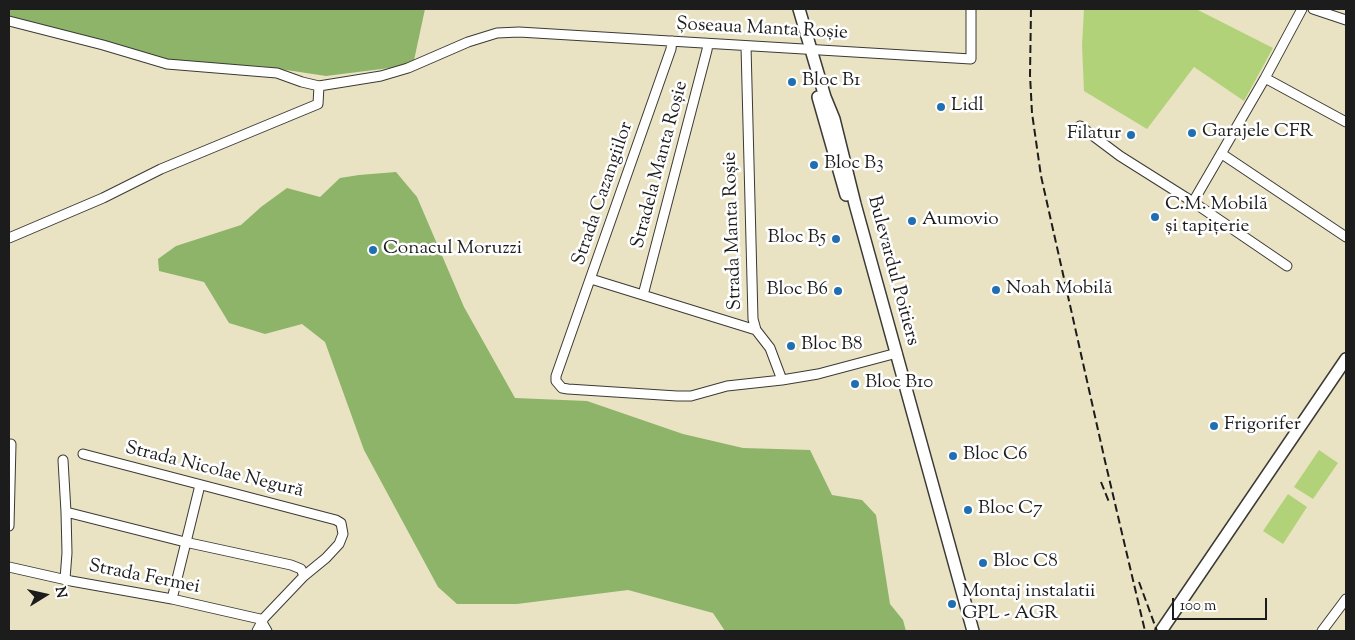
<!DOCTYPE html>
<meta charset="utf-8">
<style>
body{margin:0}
#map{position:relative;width:1355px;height:640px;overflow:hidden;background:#e9e3c3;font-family:"Sorts Mill Goudy",serif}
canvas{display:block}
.frame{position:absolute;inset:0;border:10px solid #1c1c1c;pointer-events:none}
.north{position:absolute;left:20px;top:570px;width:50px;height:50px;-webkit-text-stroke:4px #fff;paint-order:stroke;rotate:80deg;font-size:14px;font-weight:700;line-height:20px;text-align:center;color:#1c1c1c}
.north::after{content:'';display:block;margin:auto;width:18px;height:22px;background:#1c1c1c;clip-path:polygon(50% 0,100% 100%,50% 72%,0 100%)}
.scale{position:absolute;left:1172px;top:598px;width:95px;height:22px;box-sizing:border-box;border:2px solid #1c1c1c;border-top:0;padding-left:6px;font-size:15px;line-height:18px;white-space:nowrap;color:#1c1c1c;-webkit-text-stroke:4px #fff;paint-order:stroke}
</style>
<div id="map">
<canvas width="1355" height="640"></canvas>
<div class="frame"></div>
<div class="north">N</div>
<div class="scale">100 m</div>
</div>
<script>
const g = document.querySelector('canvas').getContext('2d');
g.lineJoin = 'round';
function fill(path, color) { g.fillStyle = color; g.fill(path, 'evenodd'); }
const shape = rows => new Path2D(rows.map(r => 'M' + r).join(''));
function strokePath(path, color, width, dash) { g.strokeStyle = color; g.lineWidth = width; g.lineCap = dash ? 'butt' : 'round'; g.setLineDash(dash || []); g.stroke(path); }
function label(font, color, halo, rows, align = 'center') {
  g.font = font + ' "Sorts Mill Goudy",serif'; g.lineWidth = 5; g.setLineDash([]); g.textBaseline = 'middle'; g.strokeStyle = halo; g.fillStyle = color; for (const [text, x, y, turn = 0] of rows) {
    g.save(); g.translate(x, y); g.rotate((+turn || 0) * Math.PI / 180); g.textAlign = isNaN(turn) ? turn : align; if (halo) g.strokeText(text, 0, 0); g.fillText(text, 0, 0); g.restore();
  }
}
const green = shape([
 [1084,9,1196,9,1273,48,1244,101,1194,67,1147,129,1084,91,1082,45],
 [1319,450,1338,463,1313,499,1294,487],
 [1288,494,1307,507,1283,544,1263,531]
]);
const forest = shape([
 [9,9,425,9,413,65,326,76,260,66,166,64,9,17],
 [396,172,417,197,464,307,515,398,587,401,683,434,743,448,810,450,832,495,862,500,876,515,890,604,903,620,906,631,725,631,713,613,628,590,517,604,457,604,438,587,364,450,325,342,302,324,265,334,229,323,204,282,159,271,158,259,176,246,241,225,261,207,287,188,320,197,340,178,359,175]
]);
const minor = shape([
 [1313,9,1346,20],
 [9,21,103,45,167,64,277,73,302,82,319,86,381,76,408,68,468,42,497,33,519,32,971,59,971,9],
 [672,41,671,49,556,376,556,381,562,388,568,389,677,396,691,396,727,386,782,380],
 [746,46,753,319,756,330,770,348,782,380,818,374,897,353],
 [1265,78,1346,122],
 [1080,126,1120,156,1193,202,1287,266],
 [1222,154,1346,237],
 [1193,202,1265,78,1302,9],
 [9,238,103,198,161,169,318,104,319,86],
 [591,279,756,330],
 [643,295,707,50,708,44],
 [83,454,336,520,341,523,343,534,339,544,326,558,304,576,264,618,257,631],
 [63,460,66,512,67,553,65,579],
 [66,512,185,542,291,565,301,569,304,576],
 [9,526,11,444],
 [9,567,71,581,172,599,260,619,267,631],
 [172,599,200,485],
 [1322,631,1346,599]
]);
const major = shape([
 [799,9,825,97,834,119,855,204,973,631],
 [818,97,846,195],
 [1161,631,1346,359]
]);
const rail = shape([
 [1031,9,1030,75,1032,113,1041,176,1105,461,1145,631],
 [1101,482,1109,502],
 [1139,582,1157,631]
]);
const markers = [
 [792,82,5,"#1f6fb2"],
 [941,107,5,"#1f6fb2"],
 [1192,133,5,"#1f6fb2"],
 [1131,135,5,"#1f6fb2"],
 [814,165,5,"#1f6fb2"],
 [1155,217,5,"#1f6fb2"],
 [912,221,5,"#1f6fb2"],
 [836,239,5,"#1f6fb2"],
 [373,250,5,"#1f6fb2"],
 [996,290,5,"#1f6fb2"],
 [838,291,5,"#1f6fb2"],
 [791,346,5,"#1f6fb2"],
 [855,384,5,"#1f6fb2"],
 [1214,426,5,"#1f6fb2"],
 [953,456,5,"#1f6fb2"],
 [968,510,5,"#1f6fb2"],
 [983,563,5,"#1f6fb2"],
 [952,604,5,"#1f6fb2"]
];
const streetNames = [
 ["Șoseaua Manta Roșie",762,30,3],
 ["Stradela Manta Roșie",661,165,-75],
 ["Strada Cazangiilor",604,194,-71],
 ["Strada Manta Roșie",734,231,-92],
 ["Bulevardul Poitiers",892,271,75],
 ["Strada Nicolae Negură",214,471,14],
 ["Strada Fermei",144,578,11]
];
const poiNames = [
 ["Bloc B1",802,82],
 ["Lidl",951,107],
 ["Garajele CFR",1202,133],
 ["Filatur",1121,135,"right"],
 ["Bloc B3",824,165],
 ["C.M. Mobilă",1165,206],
 ["și tapițerie",1165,228],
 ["Aumovio",922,221],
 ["Bloc B5",826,239,"right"],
 ["Conacul Moruzzi",383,250],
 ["Noah Mobilă",1006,290],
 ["Bloc B6",828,291,"right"],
 ["Bloc B8",801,346],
 ["Bloc B10",865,384],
 ["Frigorifer",1224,426],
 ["Bloc C6",963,456],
 ["Bloc C7",978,510],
 ["Bloc C8",993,563],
 ["Montaj instalatii",962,593],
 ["GPL - AGR",962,615]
];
fill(green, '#b2d279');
fill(forest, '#8db469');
strokePath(minor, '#3b3a35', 11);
strokePath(major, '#3b3a35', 14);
strokePath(minor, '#fff', 9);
strokePath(major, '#fff', 11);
strokePath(rail, '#1c1c1c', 2, [8, 4]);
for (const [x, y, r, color] of markers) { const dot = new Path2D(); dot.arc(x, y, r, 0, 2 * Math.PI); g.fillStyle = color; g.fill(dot); strokePath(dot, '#fff', 2); }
label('19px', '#1c1c1c', '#fff', streetNames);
label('19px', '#1c1c1c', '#fff', poiNames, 'left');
</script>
